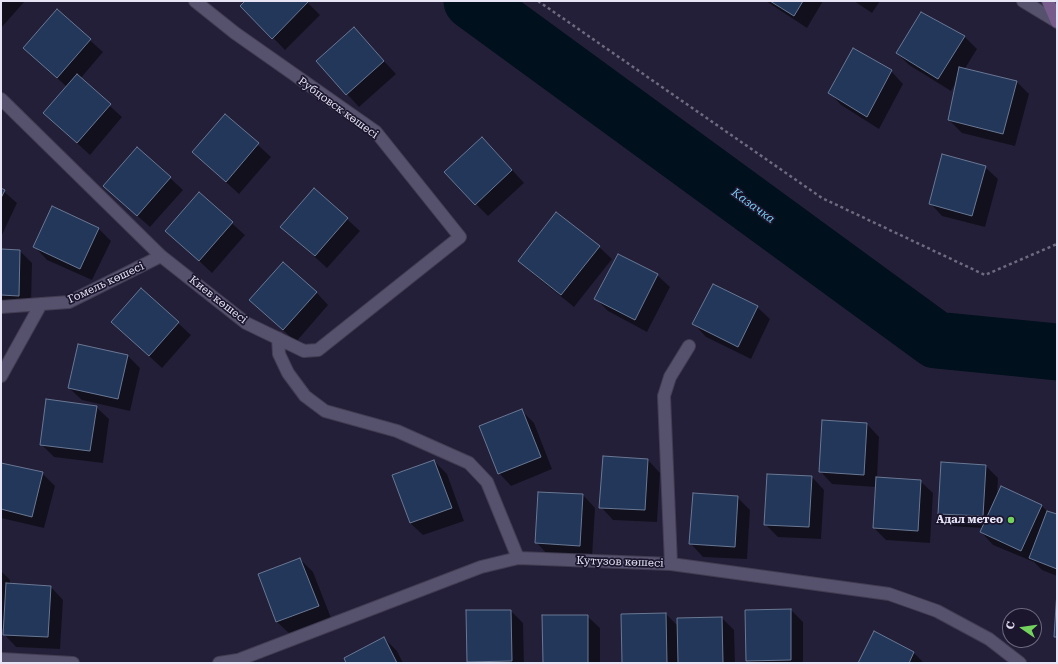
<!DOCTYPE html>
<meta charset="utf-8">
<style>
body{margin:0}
#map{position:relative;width:1058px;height:664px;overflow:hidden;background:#241f38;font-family:"Roboto Serif",serif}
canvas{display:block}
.frame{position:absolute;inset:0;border:2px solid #e6e4f5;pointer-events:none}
.north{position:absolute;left:1002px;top:608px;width:40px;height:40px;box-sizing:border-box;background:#1b162e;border:1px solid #6c687e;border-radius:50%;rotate:283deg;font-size:11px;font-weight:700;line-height:16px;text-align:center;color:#e6e4f5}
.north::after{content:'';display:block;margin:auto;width:14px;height:18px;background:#72d25d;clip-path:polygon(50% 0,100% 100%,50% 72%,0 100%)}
</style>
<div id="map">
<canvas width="1058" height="664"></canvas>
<div class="frame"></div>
<div class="north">С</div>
</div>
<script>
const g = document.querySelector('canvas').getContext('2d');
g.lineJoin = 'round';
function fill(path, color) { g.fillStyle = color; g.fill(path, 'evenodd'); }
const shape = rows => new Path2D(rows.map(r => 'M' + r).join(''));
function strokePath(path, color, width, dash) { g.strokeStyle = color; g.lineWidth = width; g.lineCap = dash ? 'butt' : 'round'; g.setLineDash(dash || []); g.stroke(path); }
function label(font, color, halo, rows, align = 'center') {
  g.font = font + ' "Roboto Serif",serif'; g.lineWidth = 3.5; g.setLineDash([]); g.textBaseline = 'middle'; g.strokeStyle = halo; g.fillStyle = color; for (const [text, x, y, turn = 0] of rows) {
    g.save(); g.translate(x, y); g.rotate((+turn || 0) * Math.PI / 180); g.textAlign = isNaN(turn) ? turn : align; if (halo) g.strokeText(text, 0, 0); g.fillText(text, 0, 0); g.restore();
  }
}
const shadow = shape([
 [1,1,25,1,1,28],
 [240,1,306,1,320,15,285,50,242,6,244,4],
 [766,1,823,1,807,28],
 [854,1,880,1,872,13],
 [57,11,103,52,80,79,122,117,90,155,44,113,67,87,37,60],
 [354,29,396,74,359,107,347,94],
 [965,37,977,49,964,70,1017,82,1029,94,1015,146,962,133,949,120,957,81,951,91,909,65,897,53],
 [891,71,903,84,879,129,841,105,829,92],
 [225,115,271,157,239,194,193,152],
 [494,150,524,183,488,216,476,204],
 [985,167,998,179,985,227,942,216,930,203],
 [170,178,183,190,150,227,117,198],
 [1,189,17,203,1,237],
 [314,189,360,231,327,268,282,227],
 [199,194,245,235,212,273,167,231],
 [557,213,599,247,612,259,574,307,532,273,519,261],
 [98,228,111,241,92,280,47,260,35,247],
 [1,250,20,251,32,263,31,308,1,306],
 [657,275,670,287,647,332,608,311,596,299],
 [141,289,191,335,162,368,112,322],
 [316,292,328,305,296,342,250,300],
 [757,307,770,319,751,359,706,337,694,324],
 [128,356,140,368,130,411,82,400,69,388],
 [96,407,109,419,103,463,54,457,41,444],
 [522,411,534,423,552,469,511,486,499,473],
 [867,424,879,437,877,478,920,481,933,493,930,543,886,540,874,528,876,487,832,484,820,471],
 [648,460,660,473,657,522,613,520,601,507],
 [434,461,447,474,464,521,423,535,410,523,393,476],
 [1,464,42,473,55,486,44,528,1,518],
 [986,466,998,478,997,497,1042,506,1048,512,1057,516,1057,576,1042,570,1034,562,993,545,981,532,983,528,951,526,939,513],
 [812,477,824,490,821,539,778,537,765,524],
 [583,495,595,508,592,558,548,555,536,542],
 [737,497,750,510,747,559,703,557,691,544],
 [300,559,313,572,331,618,290,634,277,622,260,575],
 [1,571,10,580,10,585,51,587,63,600,60,649,16,647,4,634,4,629,1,629],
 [791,610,803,622,803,663,750,663,747,660],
 [511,611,523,623,524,663,470,663,468,661],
 [666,614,679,627,722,618,734,630,735,663,623,663],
 [587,616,600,628,600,663,544,663],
 [874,633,914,653,924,663,859,663],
 [384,638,397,651,403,663,347,663]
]);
const river = shape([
 [472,1,936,340,1057,352]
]);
const building = shape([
 [245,1,307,1,308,2,272,39,240,6,245,1],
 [770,1,803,1,794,16,770,1],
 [57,9,91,39,57,78,23,48,57,9],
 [921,12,965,36,938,79,896,53,921,12],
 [354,27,384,61,346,95,316,61,354,27],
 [853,48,892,70,867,117,828,93,853,48],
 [959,67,1017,81,1003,134,948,120,959,67],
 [77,74,111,104,77,143,43,113,77,74],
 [225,114,259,143,226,182,192,152,225,114],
 [482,137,512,170,475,205,444,172,482,137],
 [137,147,171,177,137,216,103,186,137,147],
 [942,154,986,166,972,216,929,204,942,154],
 [1,188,5,190,1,198,1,188],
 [314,188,348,218,315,256,280,227,314,188],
 [199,192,233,222,199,261,165,231,199,192],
 [52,206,99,228,80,269,33,247,52,206],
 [556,212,600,246,561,295,518,261,556,212],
 [1,249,20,250,19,296,1,295,1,249],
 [618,254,658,274,635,320,594,299,618,254],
 [283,262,317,292,283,330,249,300,283,262],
 [713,284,758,306,738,347,692,324,713,284],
 [141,288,179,322,149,356,111,322,141,288],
 [78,344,128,355,118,399,68,388,78,344],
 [46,399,97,406,90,451,40,445,46,399],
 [522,409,541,457,498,474,479,426,522,409],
 [822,420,867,423,864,475,819,472,822,420],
 [603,456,648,459,645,510,599,508,603,456],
 [434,460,452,508,410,523,392,475,434,460],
 [941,462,986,465,983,516,938,514,941,462],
 [1,463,43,472,32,517,1,509,1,463],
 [767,474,812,476,809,527,764,525,767,474],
 [876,477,921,480,918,531,873,528,876,477],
 [1001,486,1042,505,1021,551,980,532,1001,486],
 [538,492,583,494,580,546,535,543,538,492],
 [693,493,738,496,735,547,689,544,693,493],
 [1047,511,1057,514,1057,569,1029,558,1047,511],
 [300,558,319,606,276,622,258,574,300,558],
 [6,583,51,586,48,637,3,635,6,583],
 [1057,591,1057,637,1054,637,1057,591],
 [791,609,791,660,746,661,745,610,791,609],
 [466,610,511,610,512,661,467,662,466,610],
 [666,613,667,663,622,663,621,614,666,613],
 [542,615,588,615,588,663,543,663,542,615],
 [722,617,723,663,678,663,677,618,722,617],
 [874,631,914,652,909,663,858,663,874,631],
 [384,637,397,663,346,663,344,658,384,637]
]);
const path = shape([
 [538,1,822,198,985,275,1057,244]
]);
const minor = shape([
 [1023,1,1056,21],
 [1,99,161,256,246,323,304,351,318,350,460,237,376,132,235,33,195,1],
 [1,307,69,302,161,256],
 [278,338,279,354,288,373,305,396,325,411,397,431,469,463,487,482,518,558],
 [1,376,41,304],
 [671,564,664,396,670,377,689,346],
 [1,659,73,663],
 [219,663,238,660,481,567,518,558,671,564,889,594,937,611,989,639,1020,663]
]);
const secondary = shape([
 [1048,1,1057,22]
]);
const markers = [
 [1011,520,4,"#72d25d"]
];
const streetNames = [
 ["Рубцовск көшесі",338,108,36],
 ["Гомель көшесі",106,283,-25],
 ["Киев көшесі",218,300,38],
 ["Кутузов көшесі",620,562,2]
];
const poiNames = [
 ["Адал метео",1003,520]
];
const waterNames = [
 ["Казачка",753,206,36]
];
fill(shadow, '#0007');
strokePath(river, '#00101c', 57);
fill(building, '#23375b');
strokePath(building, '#697893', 1);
strokePath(minor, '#423d52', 14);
strokePath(secondary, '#423d52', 14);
strokePath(path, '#6e6a80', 2.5, [3, 3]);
strokePath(minor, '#56526e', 12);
strokePath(secondary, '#785b8d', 12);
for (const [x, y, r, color] of markers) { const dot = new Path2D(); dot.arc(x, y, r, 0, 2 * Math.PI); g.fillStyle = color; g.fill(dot); strokePath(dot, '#1b162e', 1.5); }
label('11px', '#e6e4f5', '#1b162e', streetNames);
label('bold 11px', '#e6e4f5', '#1b162e', poiNames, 'right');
label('italic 12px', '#79cbf3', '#1b162e', waterNames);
</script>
